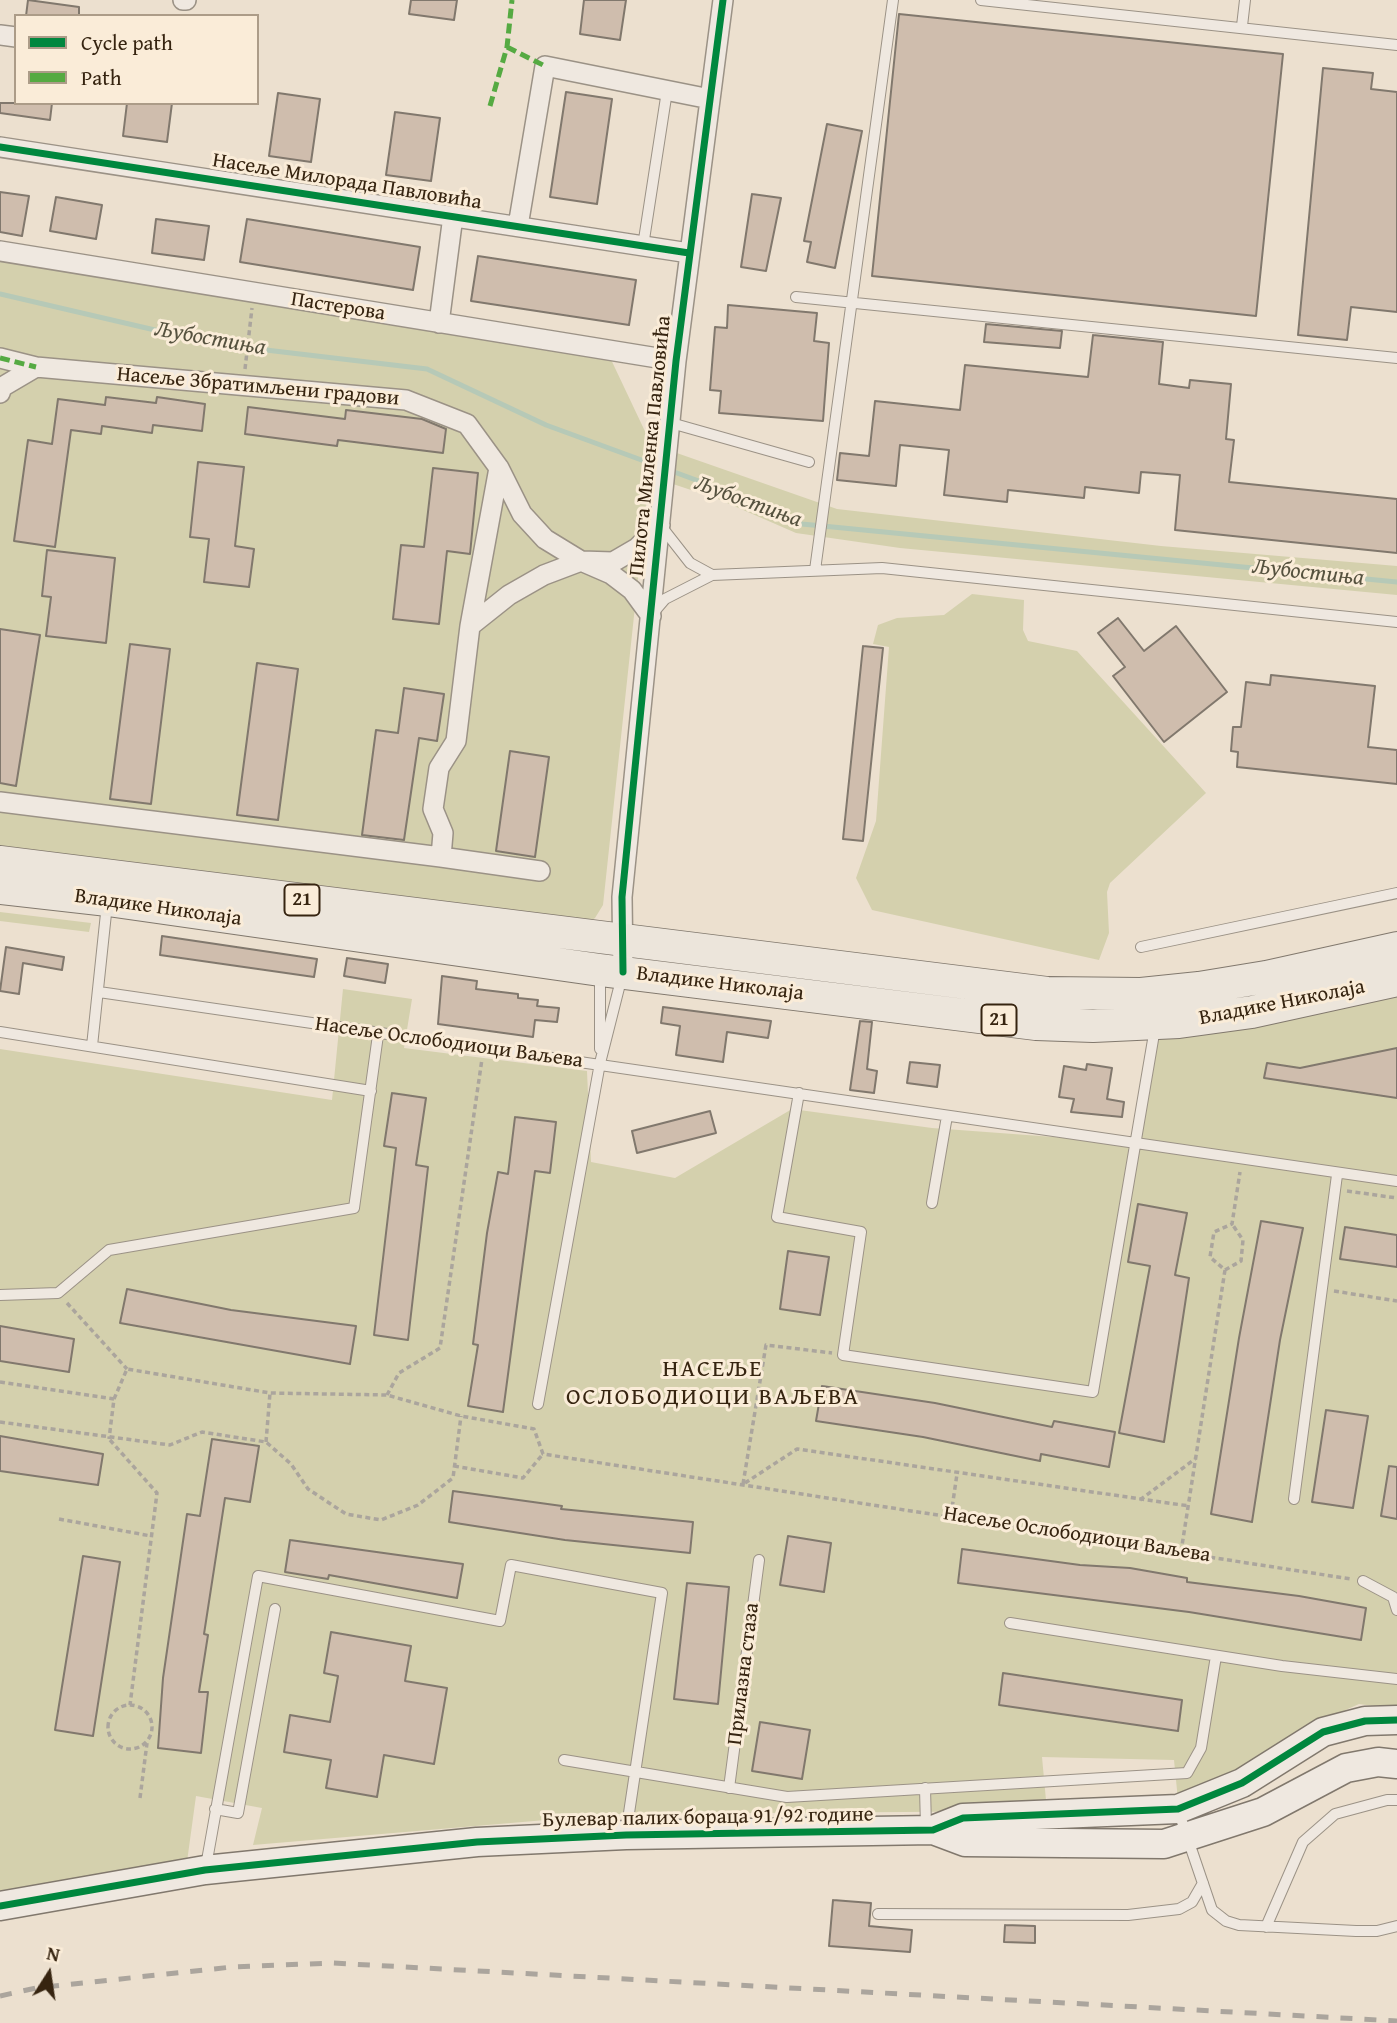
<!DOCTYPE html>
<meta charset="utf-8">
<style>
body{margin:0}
#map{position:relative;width:1397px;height:2023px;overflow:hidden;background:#ece0cf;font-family:"Gentium Book Plus",serif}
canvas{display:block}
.legend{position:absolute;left:14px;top:14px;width:245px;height:91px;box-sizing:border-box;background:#faecd8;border:2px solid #ac9c88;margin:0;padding:9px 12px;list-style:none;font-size:21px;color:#362410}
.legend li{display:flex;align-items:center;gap:14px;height:35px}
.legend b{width:35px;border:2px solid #ac9c88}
.north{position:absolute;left:14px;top:1939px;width:70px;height:70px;-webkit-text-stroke:5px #faecd8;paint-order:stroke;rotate:12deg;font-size:19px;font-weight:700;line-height:28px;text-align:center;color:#362410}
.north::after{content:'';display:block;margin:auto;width:24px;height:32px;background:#362410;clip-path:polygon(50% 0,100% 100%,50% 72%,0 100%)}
</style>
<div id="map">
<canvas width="1397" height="2023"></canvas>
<ul class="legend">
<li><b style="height:9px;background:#00873e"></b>Cycle path</li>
<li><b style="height:9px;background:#55aa42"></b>Path</li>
</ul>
<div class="north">N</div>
</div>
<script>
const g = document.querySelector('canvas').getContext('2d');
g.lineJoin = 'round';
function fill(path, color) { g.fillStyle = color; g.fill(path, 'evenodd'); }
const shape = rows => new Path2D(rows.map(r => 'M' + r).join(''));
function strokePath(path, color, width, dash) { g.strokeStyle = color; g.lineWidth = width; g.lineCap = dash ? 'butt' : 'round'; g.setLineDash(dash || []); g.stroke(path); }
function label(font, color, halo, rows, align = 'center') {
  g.font = font + ' "Gentium Book Plus",serif'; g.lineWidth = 6; g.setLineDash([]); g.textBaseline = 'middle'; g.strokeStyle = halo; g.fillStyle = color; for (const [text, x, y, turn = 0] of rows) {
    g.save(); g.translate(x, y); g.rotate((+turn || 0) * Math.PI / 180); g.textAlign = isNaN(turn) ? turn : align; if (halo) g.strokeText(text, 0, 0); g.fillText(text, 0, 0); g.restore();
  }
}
const green = shape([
 [0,251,606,349,651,444,837,509,1161,546,1397,566,1397,595,900,548,796,533,718,499,649,476,603,905,595,918,578,928,0,850],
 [972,594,1024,600,1023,630,1028,641,1077,651,1206,793,1110,883,1107,892,1109,933,1099,960,872,910,856,878,876,821,889,647,873,644,878,625,897,618,944,615],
 [0,912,91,923,89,932,0,921],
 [1397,978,1397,1709,1359,1704,1301,1730,1277,1754,1178,1800,1174,1760,1042,1757,1047,1811,616,1814,253,1845,262,1808,196,1796,186,1869,0,1903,0,1049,332,1100,343,989,412,999,404,1048,587,1071,591,1162,675,1178,792,1109,932,1128,1135,1143,1156,1024]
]);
const stream = shape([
 [0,294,215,344,427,369,546,425,726,491,802,524,1397,582]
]);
const building = shape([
 [28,0,79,7,79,16,26,16,28,0],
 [411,0,457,0,454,20,409,14,411,0],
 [584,0,626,0,620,40,580,34,584,0],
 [899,14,1283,54,1256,316,872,276,899,14],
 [1323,68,1373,73,1371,89,1397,92,1397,312,1351,307,1347,340,1298,335,1323,68],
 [566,92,612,99,597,204,550,197,566,92],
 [278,93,320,99,311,162,269,156,278,93],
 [0,103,52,103,50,120,0,113,0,103],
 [127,103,172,103,167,142,123,136,127,103],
 [395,112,440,118,431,181,386,175,395,112],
 [827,124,862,131,835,268,807,262,811,242,804,241,827,124],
 [0,192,29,196,22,236,0,232,0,192],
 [752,194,781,198,766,271,741,267,752,194],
 [56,197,102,205,96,239,50,231,56,197],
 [156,219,209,226,204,260,152,253,156,219],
 [247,219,420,247,413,290,240,262,247,219],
 [478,256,636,280,629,325,471,301,478,256],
 [728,305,817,313,814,341,829,343,823,421,719,413,721,391,710,390,715,327,727,328,728,305],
 [986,324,1062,331,1060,348,984,342,986,324],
 [1093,335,1163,342,1159,384,1189,388,1190,380,1231,384,1226,439,1234,440,1229,482,1397,499,1397,553,1175,530,1180,475,1141,472,1139,493,1085,487,1084,498,1008,490,1007,502,944,495,949,450,900,445,896,486,837,480,840,453,869,456,875,401,960,410,965,365,1088,377,1093,335],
 [106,397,156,403,157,397,205,404,202,431,153,425,152,433,102,426,101,434,71,430,55,547,14,541,28,440,52,444,58,399,105,405,106,397],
 [248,407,345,419,346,410,422,419,446,429,443,453,338,440,337,446,245,434,248,407],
 [198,462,244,467,235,546,254,549,249,587,204,582,209,539,190,537,198,462],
 [433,468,478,473,470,554,447,551,439,624,393,619,401,545,424,547,433,468],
 [47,550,115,558,106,643,46,636,51,597,42,596,47,550],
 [1118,618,1144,651,1176,626,1227,692,1164,742,1113,676,1125,667,1098,633,1118,618],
 [0,629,40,635,16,786,0,783,0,629],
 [130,644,170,649,151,804,110,799,130,644],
 [863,646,883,648,863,841,843,839,863,646],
 [257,663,298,669,278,820,237,815,257,663],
 [1271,675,1375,686,1368,747,1397,750,1397,784,1237,767,1238,752,1231,751,1233,727,1241,727,1246,682,1270,685,1271,675],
 [404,688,444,694,437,741,419,738,404,840,362,835,376,730,398,733,404,688],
 [510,751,549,757,535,857,496,851,510,751],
 [162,936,317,959,314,977,160,955,162,936],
 [6,947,64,957,62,970,23,963,19,994,0,991,6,947],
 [347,958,388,964,385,983,344,976,347,958],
 [442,976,477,981,476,989,518,994,518,998,538,1000,537,1006,559,1008,557,1022,535,1020,533,1037,438,1024,442,976],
 [663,1007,771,1021,768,1038,727,1032,723,1062,676,1055,680,1026,661,1023,663,1007],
 [860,1021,872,1022,867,1069,877,1071,874,1093,850,1090,860,1021],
 [1397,1048,1397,1098,1264,1078,1267,1063,1300,1068,1397,1048],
 [910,1062,940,1065,937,1087,907,1083,910,1062],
 [1087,1064,1112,1068,1107,1099,1124,1102,1122,1117,1071,1112,1074,1099,1059,1097,1064,1066,1086,1070,1087,1064],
 [392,1093,426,1098,416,1165,428,1167,408,1340,374,1335,396,1148,384,1146,392,1093],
 [710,1111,716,1133,637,1153,632,1131,710,1111],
 [515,1117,556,1122,550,1173,535,1171,503,1412,468,1406,478,1345,473,1344,487,1233,498,1172,508,1174,515,1117],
 [1138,1204,1187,1213,1175,1275,1189,1278,1164,1442,1119,1433,1150,1266,1128,1262,1138,1204],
 [1261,1221,1303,1228,1280,1340,1252,1522,1211,1514,1239,1338,1261,1221],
 [1345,1227,1397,1235,1397,1267,1340,1259,1345,1227],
 [788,1251,829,1257,820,1315,780,1309,788,1251],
 [127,1289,231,1310,356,1326,350,1364,120,1323,127,1289],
 [0,1326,74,1339,69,1372,0,1361,0,1326],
 [822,1386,935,1403,1052,1427,1054,1421,1115,1432,1109,1467,1041,1454,1040,1461,923,1437,816,1421,822,1386],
 [1326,1410,1368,1416,1353,1508,1312,1502,1326,1410],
 [0,1436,103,1454,98,1485,0,1471,0,1436],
 [212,1439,259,1446,250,1502,225,1498,204,1634,208,1635,199,1692,208,1692,201,1753,158,1748,163,1678,187,1514,200,1516,212,1439],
 [1389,1466,1397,1467,1397,1519,1381,1516,1389,1466],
 [453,1491,562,1506,561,1509,693,1522,690,1553,565,1540,449,1522,453,1491],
 [788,1536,831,1543,824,1592,780,1585,788,1536],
 [290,1540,463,1564,457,1598,329,1575,328,1579,285,1572,290,1540],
 [962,1549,1080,1565,1130,1568,1187,1578,1187,1582,1299,1596,1366,1608,1361,1640,1189,1612,958,1583,962,1549],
 [83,1556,120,1562,93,1736,55,1730,83,1556],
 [687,1583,729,1587,718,1704,674,1699,687,1583],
 [331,1632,411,1646,405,1681,447,1688,434,1764,384,1755,377,1797,326,1788,331,1760,284,1752,290,1715,330,1722,338,1676,324,1673,331,1632],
 [1003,1673,1182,1700,1178,1731,999,1705,1003,1673],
 [760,1722,810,1730,802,1779,752,1771,760,1722],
 [833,1900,871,1903,869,1926,912,1930,910,1952,829,1946,833,1900],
 [1005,1925,1035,1926,1035,1943,1004,1942,1005,1925]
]);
const path = shape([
 [245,369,252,308],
 [1347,1191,1397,1198],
 [1225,1270,1241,1261,1243,1240,1232,1224],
 [1334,1291,1397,1301],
 [67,1303,127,1369],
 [0,1382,114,1399,109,1439],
 [387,1395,399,1373,440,1348,482,1059],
 [114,1399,127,1369,270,1393,387,1395,461,1416,534,1429,543,1454,1351,1579],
 [0,1422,170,1445,202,1432,266,1442,291,1464,308,1489,346,1514,381,1520,418,1505,453,1478,461,1416],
 [110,1440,157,1493,130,1705],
 [266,1442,270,1393],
 [454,1466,523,1478,543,1454],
 [745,1483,797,1449,1189,1506],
 [743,1484,766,1345,832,1353],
 [1140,1500,1195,1459],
 [951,1515,957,1474],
 [59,1519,151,1536],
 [1181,1552,1225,1270,1210,1257,1214,1232,1232,1224,1240,1172],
 '108 1727a22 22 0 1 1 44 0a22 22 0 1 1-44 0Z',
 [140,1798,147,1743]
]);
const lane = shape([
 [981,0,1397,45],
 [1242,26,1245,0],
 [643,246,667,91],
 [796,297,1397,358],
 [671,423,809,462],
 [661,526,690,563,712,575],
 [815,570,893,0],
 [653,613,665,599,712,575,882,568,1397,622],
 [1141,947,1397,893],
 [99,992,1397,1181],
 [0,1032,371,1091],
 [92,1046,107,904],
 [600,1049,600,973],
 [799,1093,777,1217,861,1232,843,1355,1093,1392,1155,1028],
 [932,1203,947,1116],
 [0,1295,58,1293,109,1250,354,1208,378,1035],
 [538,1404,600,1063,622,976],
 [1294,1499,1337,1175],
 [1363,1581,1393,1597,1397,1610],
 [1010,1623,1282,1666,1397,1679],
 [564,1760,787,1797,1187,1773,1201,1748,1216,1656],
 [729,1788,759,1560],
 [925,1788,926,1827],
 [215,1809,238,1813,275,1609],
 [1178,1810,1212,1910,1226,1921,1239,1925,1356,1931,1377,1931,1397,1926],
 [206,1866,258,1576,500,1621,511,1565,662,1593,626,1833],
 [878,1914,1128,1915,1179,1909,1192,1902,1203,1883],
 [1266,1927,1303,1842,1335,1814,1387,1800,1397,1800]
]);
const street = shape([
 [183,0,186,0],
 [0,35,16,37],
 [0,147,689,253],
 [518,226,545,66,710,99],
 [0,251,676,361],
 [439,323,453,216],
 [0,358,36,367],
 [0,393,2,387,36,367,406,400,467,424,499,468,522,514,545,539,581,561],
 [499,468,470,626,456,741,439,768,433,809,443,833,441,857,540,871],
 [651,616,632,590,611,574,581,561,613,562,637,548,660,525],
 [470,626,509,595,544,575,581,561],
 [0,802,441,857],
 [623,972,622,897,676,361,723,0]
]);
const secondary = shape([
 [933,1830,965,1842,1164,1844,1263,1812,1346,1768,1378,1762,1397,1764],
 [0,1906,205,1870,477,1842,626,1835,933,1830,963,1818,1178,1809,1242,1783,1323,1732,1365,1721,1397,1720]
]);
const primary = shape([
 [0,862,1047,993,1141,994,1199,988,1266,977,1397,948],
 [0,888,108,900,600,970,1036,1024,1093,1026,1179,1022,1252,1012,1397,980]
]);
const rail = shape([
 [0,1996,36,1988,232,1967,332,1963,1397,2021]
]);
const quiet = shape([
 [507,47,545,66],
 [490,106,507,47,512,0],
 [0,358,36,367]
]);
const cycleway = shape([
 [0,147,689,253],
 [623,972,622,897,676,361,723,0],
 [0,1906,205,1870,477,1842,626,1835,933,1830,963,1818,1178,1809,1242,1783,1323,1732,1365,1721,1397,1720]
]);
const shields = [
 [302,900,35],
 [999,1020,35]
];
const shieldNames = [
 ["21",302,900],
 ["21",999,1020]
];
const streetNames = [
 ["Насеље Милорада Павловића",347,182,9],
 ["Пастерова",338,307,9],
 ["Насеље Збратимљени градови",258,387,5],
 ["Пилота Миленка Павловића",651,446,-84],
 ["Владике Николаја",158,908,8],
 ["Владике Николаја",720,984,7],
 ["Владике Николаја",1282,1003,-11],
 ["Насеље Ослободиоци Ваљева",449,1043,8],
 ["Насеље Ослободиоци Ваљева",1077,1535,9],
 ["Прилазна стаза",744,1674,-83],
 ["Булевар палих бораца 91/92 године",708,1818,-1]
];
const waterNames = [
 ["Љубостиња",210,339,10],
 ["Љубостиња",748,502,20],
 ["Љубостиња",1308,573,6]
];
const quarterNames = [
 ["НАСЕЉЕ",713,1370],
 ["ОСЛОБОДИОЦИ ВАЉЕВА",713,1398]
];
fill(green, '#d4d0ad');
strokePath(stream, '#b6c9b7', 5);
fill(building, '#cfbdad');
strokePath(building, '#81786d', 2);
strokePath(lane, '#9b9286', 12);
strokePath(street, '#9b9286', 22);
strokePath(secondary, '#81786d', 31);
strokePath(primary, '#81786d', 34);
strokePath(path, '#aba59d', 3.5, [5, 3.5]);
strokePath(lane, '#efe8e0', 10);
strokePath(street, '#efe8e0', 19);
strokePath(secondary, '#efe8e0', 28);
strokePath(primary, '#ece5db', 32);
strokePath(rail, '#aba59d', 5, [12, 12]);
strokePath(quiet, '#55aa42', 5, [10, 5]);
strokePath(cycleway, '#00873e', 7);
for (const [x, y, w] of shields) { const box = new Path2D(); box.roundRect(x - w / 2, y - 15.5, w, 31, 5); g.fillStyle = '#faecd8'; g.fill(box); strokePath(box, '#362410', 2); }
label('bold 19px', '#362410', null, shieldNames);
label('21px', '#362410', '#faecd8', streetNames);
label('italic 23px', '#56523f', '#faecd8', waterNames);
g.letterSpacing = '2px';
label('24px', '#362410', '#faecd8', quarterNames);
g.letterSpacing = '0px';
</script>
